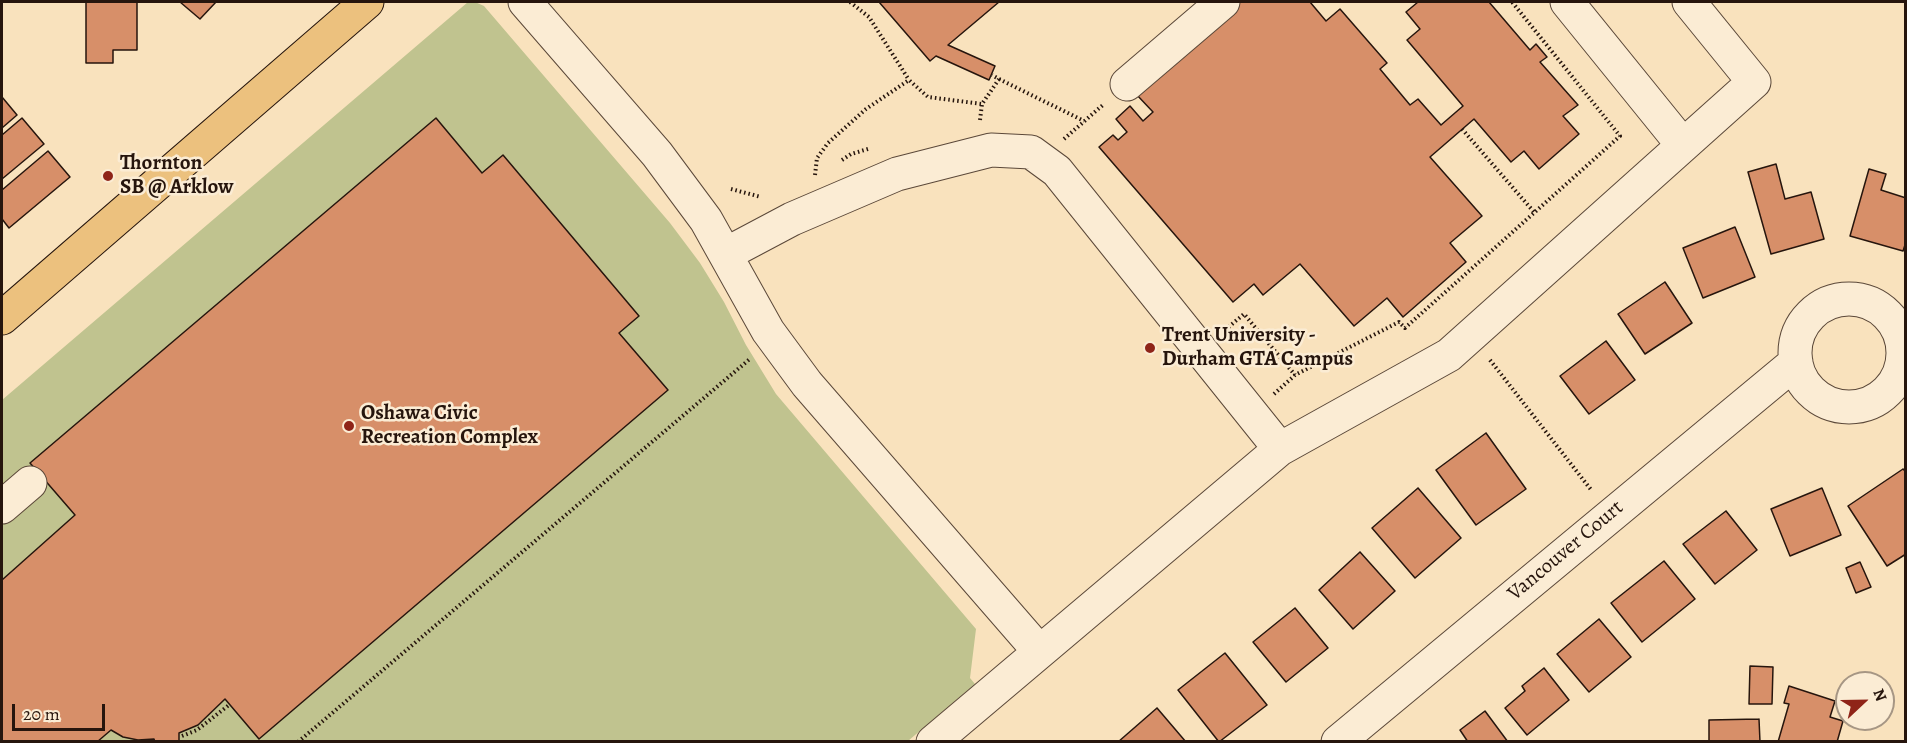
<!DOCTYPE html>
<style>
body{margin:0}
#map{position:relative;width:1907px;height:743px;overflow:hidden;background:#f9e2bd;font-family:Alegreya,serif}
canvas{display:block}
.frame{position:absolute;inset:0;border:3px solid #26150d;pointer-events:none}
.north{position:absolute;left:1835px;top:671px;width:60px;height:60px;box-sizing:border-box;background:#fbecd4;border:2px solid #a69684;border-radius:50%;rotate:68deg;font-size:16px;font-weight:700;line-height:24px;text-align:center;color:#26150d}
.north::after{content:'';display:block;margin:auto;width:21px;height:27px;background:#8f2418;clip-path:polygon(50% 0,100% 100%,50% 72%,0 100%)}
.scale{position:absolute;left:12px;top:704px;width:93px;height:27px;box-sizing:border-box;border:3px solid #26150d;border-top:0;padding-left:8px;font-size:18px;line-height:21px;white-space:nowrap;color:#26150d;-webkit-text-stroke:4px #fbecd4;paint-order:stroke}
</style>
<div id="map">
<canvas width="1907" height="743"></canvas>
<div class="frame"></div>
<div class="north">N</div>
<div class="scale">20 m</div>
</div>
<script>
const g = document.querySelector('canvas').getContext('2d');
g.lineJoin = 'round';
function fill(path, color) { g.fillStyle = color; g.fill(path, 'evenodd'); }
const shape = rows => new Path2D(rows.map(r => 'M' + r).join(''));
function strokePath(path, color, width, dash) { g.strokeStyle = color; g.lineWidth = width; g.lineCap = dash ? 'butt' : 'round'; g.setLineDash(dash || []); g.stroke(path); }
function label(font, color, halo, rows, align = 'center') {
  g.font = font + ' Alegreya,serif'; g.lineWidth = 5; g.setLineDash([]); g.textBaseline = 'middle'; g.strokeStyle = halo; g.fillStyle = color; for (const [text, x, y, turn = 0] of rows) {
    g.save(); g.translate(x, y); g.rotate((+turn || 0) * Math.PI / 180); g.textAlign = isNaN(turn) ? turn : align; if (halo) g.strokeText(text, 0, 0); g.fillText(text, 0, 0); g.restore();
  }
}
const green = shape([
 [468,2,475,2,484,6,670,223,700,263,724,302,746,345,776,394,976,629,970,678,975,684,908,741,2,741,2,400]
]);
const building = shape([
 [86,2,137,2,137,50,113,50,113,63,86,63,86,2],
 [180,2,216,2,200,19,180,2],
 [879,2,999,2,948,45,995,66,989,80,936,56,930,61,879,2],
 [1238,2,1310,2,1326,21,1340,9,1387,63,1380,69,1410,105,1418,99,1441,125,1463,106,1407,40,1420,29,1406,12,1418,2,1489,2,1530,50,1536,44,1547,57,1540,62,1578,105,1563,116,1579,134,1539,169,1524,151,1511,162,1474,119,1430,157,1482,216,1450,243,1466,262,1403,317,1387,298,1354,326,1300,264,1263,295,1254,284,1233,302,1099,147,1113,135,1118,140,1127,132,1116,119,1130,106,1143,121,1153,112,1136,94,1238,2],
 [2,97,17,115,2,128,2,97],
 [22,118,44,144,2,179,2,135,22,118],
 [436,118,482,173,503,155,639,316,619,333,668,390,259,739,225,699,198,725,179,733,179,741,155,742,154,739,138,740,123,737,111,730,97,742,2,742,2,580,75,515,30,463,436,118],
 [48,151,70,177,9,228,2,219,2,190,48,151],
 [1776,164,1785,199,1811,192,1824,239,1771,254,1748,172,1776,164],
 [1869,169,1886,174,1881,190,1906,198,1906,242,1903,251,1850,236,1869,169],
 [1735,227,1755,277,1703,298,1683,248,1735,227],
 [1665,282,1692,323,1645,354,1618,314,1665,282],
 [1606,341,1635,380,1589,414,1560,376,1606,341],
 [1486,433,1526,489,1476,525,1436,470,1486,433],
 [1903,469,1906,472,1906,554,1887,566,1848,506,1903,469],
 [1418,488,1461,538,1415,578,1372,528,1418,488],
 [1822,488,1841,535,1790,556,1771,509,1822,488],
 [1726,511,1757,550,1715,584,1683,544,1726,511],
 [1360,552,1395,591,1353,629,1319,590,1360,552],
 [1664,561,1695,599,1642,642,1611,603,1664,561],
 [1860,562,1871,587,1856,593,1846,568,1860,562],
 [1295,608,1328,648,1286,682,1253,642,1295,608],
 [1599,619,1631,657,1589,692,1557,654,1599,619],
 [1225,653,1267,705,1219,742,1178,690,1225,653],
 [1750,666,1773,667,1772,704,1749,704,1750,666],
 [1544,668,1569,700,1527,735,1505,708,1525,691,1522,686,1544,668],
 [1789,686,1835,701,1830,717,1843,721,1837,742,1778,742,1789,704,1784,703,1789,686],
 [1157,708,1186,742,1118,742,1157,708],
 [1485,711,1508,742,1468,742,1460,730,1485,711],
 [1759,719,1760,742,1709,742,1709,720,1759,719]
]);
const path = shape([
 [850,2,869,17,909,80],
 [999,79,1084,121],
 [980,120,982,104,999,79,992,75],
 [1462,129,1534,212],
 [1064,139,1104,104],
 [842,160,851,154,868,149],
 [815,175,817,158,828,143,866,109,909,80,928,97,982,104],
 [731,189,761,197],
 [1225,330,1244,314,1295,375],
 [1490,360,1592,491],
 [1274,394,1295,375,1399,322,1405,328,1620,136,1512,2],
 [182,736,197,730,229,705],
 [155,742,155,741],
 [298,742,751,358]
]);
const minor = shape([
 [525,2,657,154,706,220,768,331,807,384,1039,651],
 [1567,2,1682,144],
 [1127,84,1223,2],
 [726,254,792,219,897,174,991,150,1031,152,1057,171,1280,449],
 '1795 353a54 54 0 1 1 108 0a54 54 0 1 1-108 0Z',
 [2,507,30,483],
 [933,742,1280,449,1449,355,1754,82,1689,2],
 [1338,742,1796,362]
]);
const major = shape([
 [2,318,367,2]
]);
const markers = [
 [108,176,6,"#8f2418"],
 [1150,348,6,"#8f2418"],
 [349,426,6,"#8f2418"]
];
const poiNames = [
 ["Thornton",120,164],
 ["SB @ Arklow",120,188],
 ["Trent University -",1162,336],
 ["Durham GTA Campus",1162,360],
 ["Oshawa Civic",361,414],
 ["Recreation Complex",361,438]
];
const streetNames = [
 ["Vancouver Court",1566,551,-40]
];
fill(green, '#c0c38f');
fill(building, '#d78f69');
strokePath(building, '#26150d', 1.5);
strokePath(minor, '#5b4839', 35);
strokePath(major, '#26150d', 35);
strokePath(path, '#26150d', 4, [1.5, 3]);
strokePath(minor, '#fbecd4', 33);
strokePath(major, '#ecc17e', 33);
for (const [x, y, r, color] of markers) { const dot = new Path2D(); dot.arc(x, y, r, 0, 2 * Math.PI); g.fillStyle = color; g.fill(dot); strokePath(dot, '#fbecd4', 2); }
label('bold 21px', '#26150d', '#fbecd4', poiNames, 'left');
label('21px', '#26150d', '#fbecd4', streetNames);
</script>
